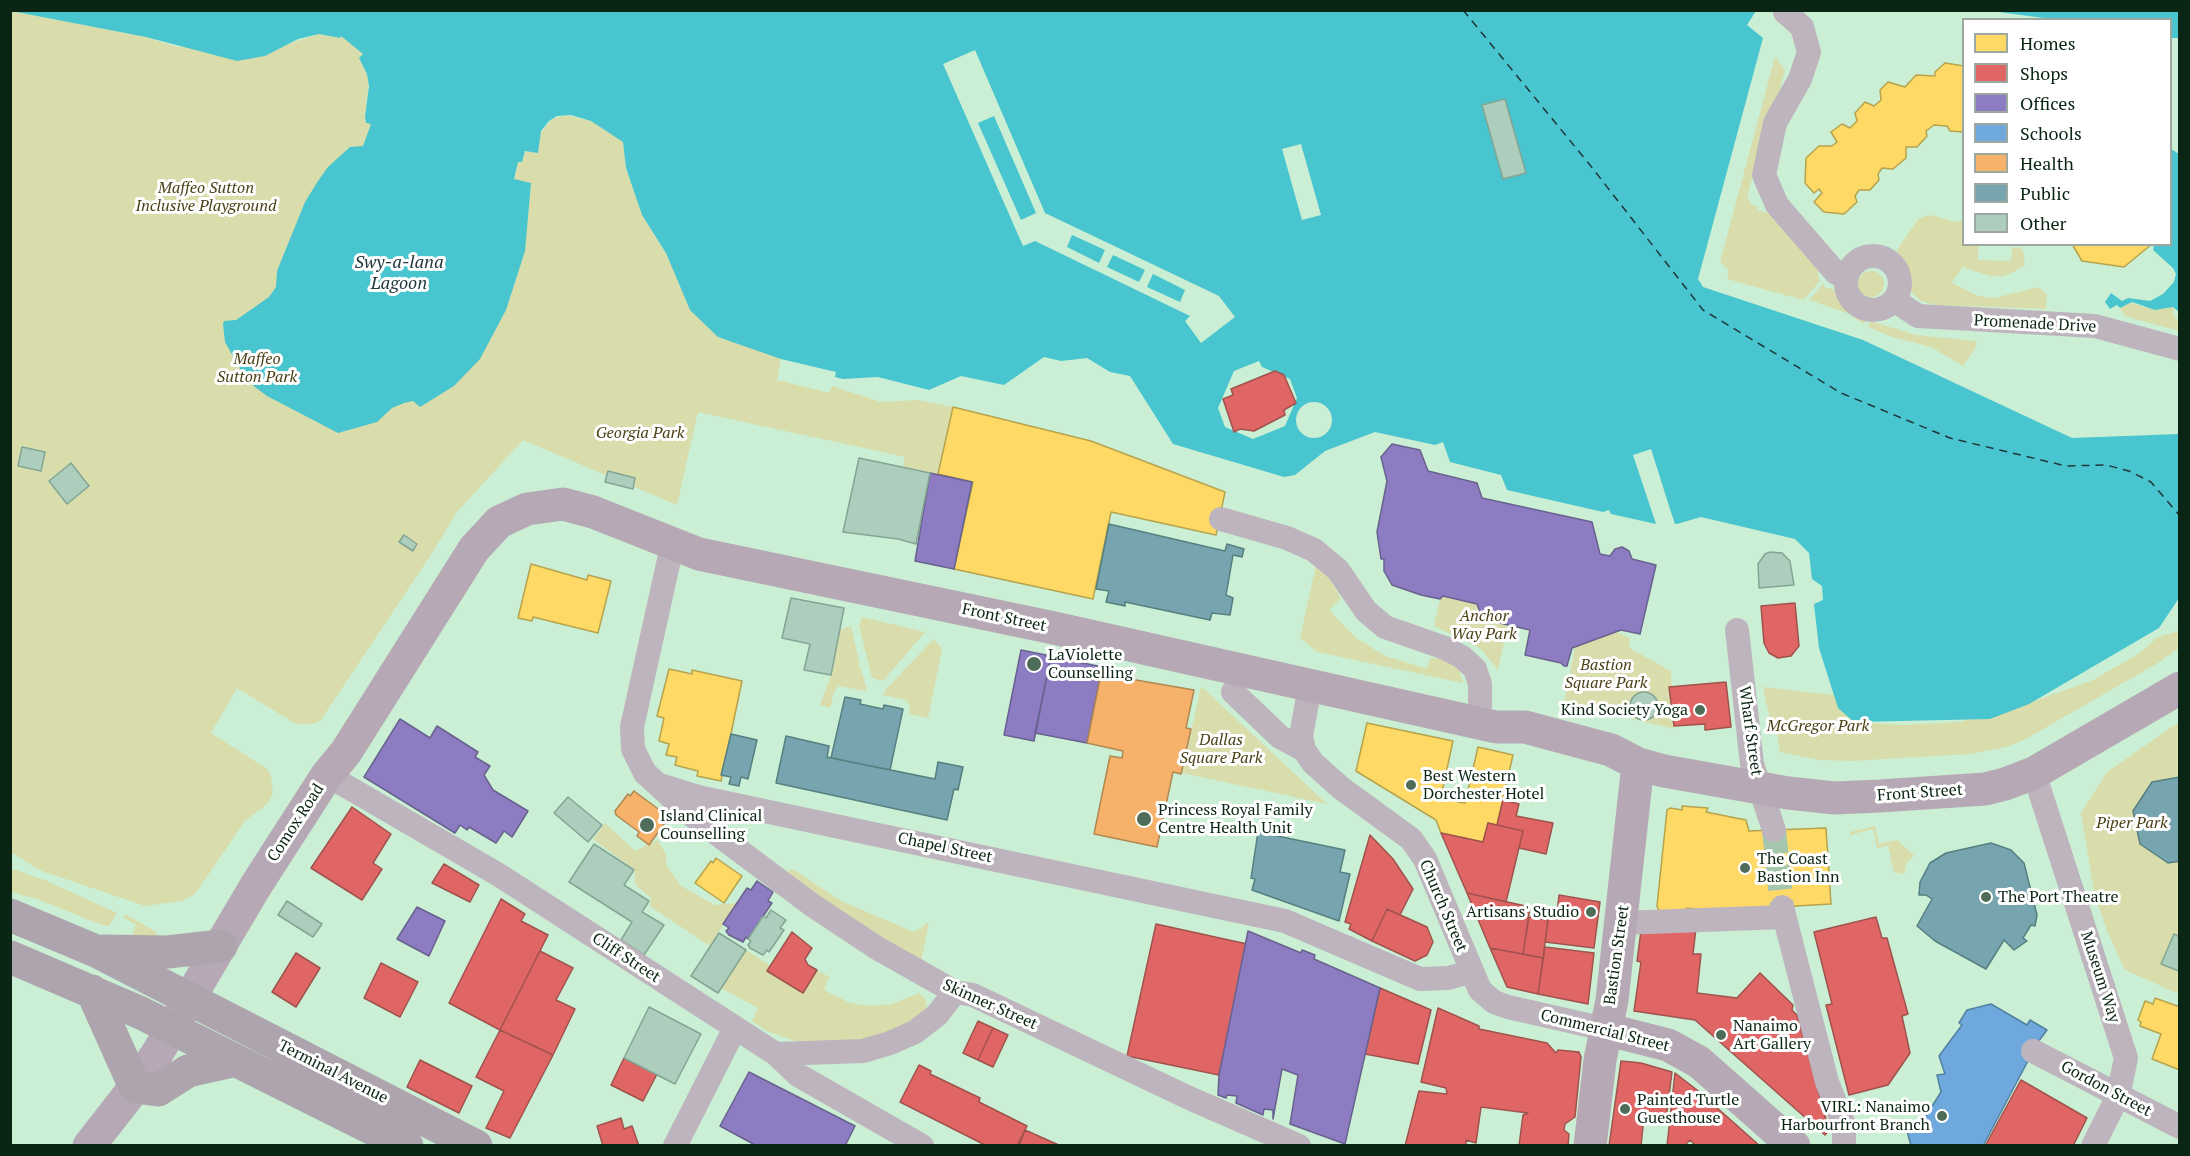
<!DOCTYPE html>
<style>
body{margin:0}
#map{position:relative;width:2190px;height:1156px;overflow:hidden;background:#caefd4;font-family:"PT Serif",serif}
canvas{display:block}
.frame{position:absolute;inset:0;border:12px solid #0b2514;pointer-events:none}
.legend{position:absolute;left:1962px;top:18px;width:210px;height:228px;box-sizing:border-box;background:#fff;border:2px solid #9da8a1;margin:0;padding:8px 10px;list-style:none;font-size:18px;color:#0b2514}
.legend li{display:flex;align-items:center;gap:12px;height:30px}
.legend b{width:30px;border:2px solid #9da8a1}
</style>
<div id="map">
<canvas width="2190" height="1156"></canvas>
<div class="frame"></div>
<ul class="legend">
<li><b style="height:16px;background:#ffd966"></b>Homes</li>
<li><b style="height:16px;background:#e06666"></b>Shops</li>
<li><b style="height:16px;background:#8e7cc3"></b>Offices</li>
<li><b style="height:16px;background:#6fa8dc"></b>Schools</li>
<li><b style="height:16px;background:#f6b26b"></b>Health</li>
<li><b style="height:16px;background:#76a5af"></b>Public</li>
<li><b style="height:16px;background:#adcebd"></b>Other</li>
</ul>
</div>
<script>
const g = document.querySelector('canvas').getContext('2d');
g.lineJoin = 'round';
function fill(path, color) { g.fillStyle = color; g.fill(path, 'evenodd'); }
const shape = rows => new Path2D(rows.map(r => 'M' + r).join(''));
function strokePath(path, color, width, dash) { g.strokeStyle = color; g.lineWidth = width; g.lineCap = dash ? 'butt' : 'round'; g.setLineDash(dash || []); g.stroke(path); }
function label(font, color, halo, rows, align = 'center') {
  g.font = font + ' "PT Serif",serif'; g.lineWidth = 6; g.setLineDash([]); g.textBaseline = 'middle'; g.strokeStyle = halo; g.fillStyle = color; for (const [text, x, y, turn = 0] of rows) {
    g.save(); g.translate(x, y); g.rotate((+turn || 0) * Math.PI / 180); g.textAlign = isNaN(turn) ? turn : align; if (halo) g.strokeText(text, 0, 0); g.fillText(text, 0, 0); g.restore();
  }
}
const green = shape([
 [11,11,146,37,177,47,282,46,319,34,339,38,341,36,364,54,359,58,369,80,365,116,371,124,370,130,514,179,518,162,552,119,565,115,591,121,623,141,626,168,642,215,718,337,778,356,781,359,777,380,830,393,832,386,881,402,918,400,953,407,938,475,903,467,905,457,698,412,677,505,523,440,457,512,432,553,320,721,312,724,296,724,237,688,211,733,267,769,271,775,273,794,267,804,245,821,195,894,182,901,145,906,39,870,11,852],
 [1775,57,1785,70,1775,108,1769,112,1747,198,1751,200,1750,204,1757,206,1757,210,1770,214,1818,268,1818,276,1820,281,1803,300,1727,279,1729,270,1720,262],
 [1930,215,1957,222,1963,220,1964,244,1978,245,1978,260,2011,261,2012,248,2018,247,2023,250,2025,265,2017,270,2004,276,1990,276,1963,267,1952,282,1954,284,1978,296,1994,298,2039,287,2047,295,2046,309,1937,305,1921,301,1911,292,1897,250,1919,218],
 '1858 284a13 13 0 1 1 26 0a13 13 0 1 1-26 0Z',
 [1824,283,1824,287,1838,291,1847,308,1866,320,1864,324,1847,313,1809,300],
 [2128,302,2155,310,2174,307,2173,316,2179,320,2179,331,2125,316,2120,308],
 [1870,321,1916,335,1977,341,1975,349,1963,366,1931,347,1892,337,1868,327],
 [1316,565,1328,576,1341,598,1329,610,1355,637,1385,656,1418,666,1427,668,1430,658,1439,658,1458,667,1463,683,1317,652,1300,638],
 [1442,590,1510,614,1498,670,1480,648,1434,626],
 [862,617,925,632,883,681,872,678,859,625],
 [1594,622,1630,638,1629,648,1671,671,1674,729,1564,702,1576,643],
 [851,626,860,665,857,666,861,668,866,687,865,691,839,686,834,692,830,708,820,705,831,675,840,630],
 [2179,631,2179,648,2158,663,2024,740,2006,747,1970,754,1852,761,1819,760,1780,752,1776,728,1772,729,1763,687,1840,696,1858,719,1869,723,1903,725,1959,722,2015,708,2093,680,2140,653,2158,637],
 [934,639,942,649,928,718,909,714,910,705,905,700,883,695,885,691,899,675,903,676,901,673],
 [1201,686,1327,804,1182,773],
 [2179,722,2179,994,2125,970,2107,931,2094,892,2081,813,2107,772],
 [605,823,635,851,658,840,666,855,666,864,681,886,715,905,737,903,710,946,650,906,651,898,635,884,635,870,593,839],
 [1875,826,1879,844,1897,840,1914,855,1906,864,1904,874,1894,872,1888,846,1877,848,1873,829,1850,835,1850,832],
 [10,868,47,881,117,913,109,926,99,924,37,899,11,892],
 [793,869,841,901,914,932,929,922,921,961,879,938,786,872],
 [127,915,156,932,159,939,132,935,136,925,123,917],
 [746,950,771,966,768,971,802,993,817,970,829,977,824,990,850,1003,868,1006,892,1004,919,993,926,1000,927,1010,913,1024,874,1039,800,1043,767,1031,752,1021,758,1008,721,988]
]);
const water = shape([
 [11,11,1756,11,1747,25,1763,38,1698,279,1703,287,1863,340,2072,438,2179,434,2179,598,2159,628,2029,704,1990,719,1854,722,1838,708,1819,648,1814,604,1823,600,1822,586,1812,579,1809,553,1795,539,1701,517,1677,524,1656,524,1611,514,1609,510,1603,512,1507,490,1501,475,1450,462,1443,442,1435,445,1375,432,1325,451,1295,475,1284,477,1173,444,1130,376,1110,372,1087,358,1061,361,1044,357,1004,385,961,376,929,390,878,377,843,379,835,377,836,372,781,359,718,337,690,310,666,253,642,215,626,168,623,142,591,121,571,115,557,116,549,121,541,131,538,153,525,151,522,162,518,162,514,179,531,183,525,251,506,310,480,359,454,386,420,407,413,401,404,403,392,408,377,422,338,433,267,396,247,381,225,342,223,324,224,321,236,320,269,297,276,287,277,271,305,202,318,181,328,167,350,147,363,146,371,124,366,123,365,117,369,86,367,74,359,58,363,54,341,36,340,38,319,34,298,39,265,56,237,61,146,37],
 [1991,11,2179,11,2179,38,2171,38,2170,20,2051,19],
 [2171,149,2179,154,2179,312,2173,307,2155,310,2132,302,2120,308,2117,305,2110,309,2105,302,2111,293,2122,301,2128,298,2150,301,2163,294,2174,282,2176,274,2173,268,2153,250,2154,245,2170,244]
]);
const pier = shape([
 [975,50,1045,213,1219,296,1235,317,1201,343,1185,321,1190,316,1035,241,1023,246,943,64],
 [994,116,1036,213,1021,220,978,123],
 [1072,235,1105,250,1099,263,1067,247],
 [1113,255,1145,270,1139,282,1107,267],
 [1153,274,1185,290,1180,302,1147,287],
 [1301,144,1321,215,1302,220,1282,149],
 [1259,361,1262,367,1290,379,1297,398,1285,426,1253,439,1225,427,1218,408,1234,371],
 '1296 420a18 18 0 1 1 36 0a18 18 0 1 1-36 0Z',
 [1651,449,1670,509,1675,524,1656,524,1633,455]
]);
const homes = shape([
 [1945,63,1964,66,1964,132,1950,131,1947,126,1934,125,1926,131,1927,136,1917,147,1906,147,1906,158,1893,169,1882,168,1878,174,1879,180,1870,190,1859,190,1855,196,1857,202,1844,214,1824,212,1814,202,1822,193,1819,189,1814,193,1805,183,1806,158,1819,146,1832,146,1837,142,1831,132,1842,124,1850,128,1857,121,1855,113,1865,102,1874,106,1881,100,1880,90,1888,82,1905,87,1916,75,1935,76,1935,72,1945,63],
 [2072,244,2152,244,2124,267,2082,261,2072,244],
 [953,407,1091,441,1225,492,1216,535,1111,512,1093,599,954,569,973,482,938,474,953,407],
 [531,564,587,580,588,575,611,581,598,633,533,617,532,621,518,618,531,564],
 [669,669,692,674,692,670,742,681,721,781,697,776,698,771,675,765,677,757,666,755,669,744,659,741,664,718,657,716,669,669],
 [1367,723,1453,741,1442,792,1459,797,1458,802,1465,803,1478,747,1513,755,1497,825,1488,823,1483,842,1441,833,1436,820,1356,771,1367,723],
 [1682,806,1708,808,1706,812,1746,820,1749,831,1826,828,1831,904,1709,911,1687,908,1684,912,1659,911,1657,906,1667,810,1670,808,1682,810,1682,806],
 [716,858,742,876,724,903,695,883,711,861,713,863,716,858],
 [2155,998,2180,1007,2180,1070,2152,1059,2161,1034,2140,1026,2141,1022,2138,1020,2145,1001,2153,1004,2155,998]
]);
const shops = shape([
 [1275,371,1284,375,1296,403,1284,410,1285,415,1254,431,1240,429,1234,432,1223,399,1233,395,1231,389,1275,371],
 [1795,603,1799,646,1791,656,1778,658,1769,653,1764,643,1761,606,1795,603],
 [1726,682,1731,727,1705,730,1705,724,1674,726,1669,687,1726,682],
 [1503,800,1519,804,1516,816,1553,823,1546,854,1519,848,1523,831,1497,825,1503,800],
 [352,807,391,834,373,863,382,869,362,900,311,868,352,807],
 [1488,823,1523,831,1506,902,1467,893,1441,833,1483,842,1488,823],
 [1370,835,1393,859,1413,889,1400,915,1387,909,1372,941,1349,929,1351,924,1345,922,1370,835],
 [444,864,479,885,470,902,432,883,444,864],
 [1467,893,1530,907,1523,954,1490,948,1467,893],
 [1559,895,1600,902,1594,948,1545,942,1549,912,1557,913,1559,895],
 [501,899,525,914,521,921,548,935,500,1030,449,1003,501,899],
 [1387,909,1427,927,1433,942,1427,955,1415,961,1372,941,1387,909],
 [1529,917,1548,920,1543,958,1523,954,1529,917],
 [1876,917,1882,938,1887,938,1908,1014,1902,1016,1910,1053,1888,1085,1849,1095,1826,1005,1832,1004,1814,932,1876,917],
 [1156,924,1247,944,1219,1075,1127,1056,1156,924],
 [1696,928,1693,954,1701,954,1697,993,1737,998,1760,973,1793,1005,1792,1010,1797,1015,1829,1130,1825,1135,1695,1020,1634,1011,1641,962,1637,961,1641,931,1696,928],
 [792,932,812,948,805,959,808,965,817,970,803,993,767,971,792,932],
 [1545,947,1594,953,1588,1004,1538,994,1545,947],
 [1490,948,1543,958,1538,994,1507,987,1490,948],
 [540,951,573,968,556,1000,575,1009,553,1055,500,1030,540,951],
 [296,953,320,968,296,1007,272,992,296,953],
 [381,963,418,982,400,1017,364,998,381,963],
 [1380,988,1431,1010,1418,1064,1365,1054,1380,988],
 [1438,1008,1479,1026,1479,1029,1547,1043,1556,1053,1558,1050,1579,1052,1581,1057,1575,1117,1565,1124,1564,1130,1569,1134,1568,1146,1519,1146,1523,1115,1528,1113,1481,1107,1476,1143,1466,1140,1466,1146,1405,1146,1419,1091,1447,1094,1446,1088,1421,1082,1438,1008],
 [978,1021,993,1028,978,1060,963,1053,978,1021],
 [993,1028,1008,1035,993,1067,978,1060,993,1028],
 [500,1030,553,1055,510,1138,486,1128,504,1091,476,1077,500,1030],
 [624,1058,657,1074,643,1101,611,1085,624,1058],
 [420,1060,472,1086,459,1113,407,1087,420,1060],
 [1621,1061,1641,1063,1672,1072,1666,1119,1644,1116,1641,1146,1609,1146,1621,1061],
 [919,1065,931,1071,930,1074,980,1098,979,1102,1027,1126,1017,1146,987,1146,900,1102,919,1065],
 [1675,1073,1697,1090,1760,1146,1696,1146,1690,1140,1684,1146,1667,1146,1675,1073],
 [2021,1080,2087,1118,2073,1146,1985,1146,2021,1080],
 [621,1118,624,1129,632,1126,639,1146,603,1146,597,1126,621,1118],
 [1025,1130,1061,1146,1019,1146,1025,1130]
]);
const offices = shape([
 [1392,444,1420,450,1428,471,1477,483,1482,498,1592,522,1600,554,1610,556,1615,549,1622,547,1629,551,1632,559,1656,565,1640,634,1621,630,1572,648,1567,666,1564,666,1561,663,1525,655,1530,630,1491,621,1480,612,1477,604,1443,596,1440,599,1421,595,1392,585,1384,571,1384,559,1381,559,1377,532,1387,481,1381,457,1392,444],
 [930,473,972,482,954,569,915,561,930,473],
 [1021,650,1051,656,1034,741,1004,735,1021,650],
 [1051,656,1102,667,1087,743,1035,733,1051,656],
 [400,719,430,738,437,726,478,752,475,757,490,766,484,775,493,790,528,811,512,837,504,831,496,843,469,827,467,830,460,825,455,833,364,777,400,719],
 [757,881,773,892,768,901,772,903,748,939,746,937,743,942,729,935,726,931,729,928,723,924,747,888,751,890,757,881],
 [417,907,445,921,429,956,397,939,417,907],
 [1248,931,1301,953,1302,950,1315,955,1314,959,1380,988,1345,1144,1290,1124,1298,1075,1282,1069,1273,1119,1273,1110,1264,1109,1263,1115,1236,1103,1237,1096,1227,1095,1226,1098,1218,1095,1219,1075,1248,931],
 [749,1072,855,1126,846,1144,848,1146,757,1146,720,1126,749,1072]
]);
const schools = shape([
 [1991,1004,2027,1025,2030,1020,2047,1030,2038,1042,1983,1146,1911,1146,1907,1131,1919,1127,1941,1092,1937,1075,1945,1074,1939,1056,1962,1025,1959,1023,1967,1010,1991,1004]
]);
const health = shape([
 [1101,674,1194,690,1186,728,1191,729,1181,774,1173,772,1157,847,1094,834,1110,756,1122,758,1123,751,1087,743,1101,674],
 [634,791,669,817,649,845,637,836,639,832,616,815,615,811,628,794,630,796,634,791]
]);
const public = shape([
 [1109,524,1225,551,1227,544,1244,549,1242,557,1233,555,1226,595,1233,598,1230,615,1212,613,1210,620,1125,602,1125,606,1106,602,1109,591,1096,589,1109,524],
 [845,697,861,700,860,704,883,709,884,705,903,709,890,770,831,758,845,697],
 [731,734,757,740,748,779,741,777,739,786,729,784,731,777,721,775,731,734],
 [786,736,829,746,827,757,935,779,938,762,963,767,958,790,954,789,947,820,776,783,786,736],
 [2180,777,2180,861,2168,863,2140,844,2133,811,2152,782,2180,777],
 [1258,832,1345,850,1340,872,1350,874,1339,921,1252,890,1255,879,1251,878,1258,832],
 [1991,843,2011,850,2024,863,2037,915,2035,926,2031,925,2023,938,2027,941,2014,950,2004,940,1986,969,1935,941,1917,926,1932,899,1926,895,1919,895,1920,882,1930,863,1946,853,1991,843]
]);
const ferry = shape([
 [1463,10,1590,165,1703,310,1841,393,1950,438,2066,466,2106,465,2129,471,2151,482,2180,516]
]);
const building = shape([
 [1505,99,1526,173,1503,179,1482,105,1505,99],
 [22,447,45,452,41,471,18,466,22,447],
 [859,458,930,473,916,544,898,539,843,532,859,458],
 [71,463,89,486,67,504,49,481,71,463],
 [608,471,635,478,633,489,605,482,608,471],
 [404,535,417,544,413,551,399,542,404,535],
 [1770,552,1782,553,1790,561,1794,585,1759,588,1758,564,1765,554,1770,552],
 [791,598,844,608,831,675,804,670,810,644,782,638,791,598],
 '1630 706a14 14 0 1 1 28 0a14 14 0 1 1-28 0Z',
 [568,797,602,825,588,842,554,813,568,797],
 [594,844,634,870,624,885,649,901,642,912,664,925,644,955,621,940,632,922,569,882,594,844],
 [287,901,322,924,313,937,278,915,287,901],
 [771,910,786,920,780,928,784,930,769,952,767,950,763,955,750,948,748,945,751,941,748,939,763,916,766,918,771,910],
 [719,933,746,950,718,993,691,976,719,933],
 [2174,934,2180,937,2179,971,2161,964,2174,934],
 [649,1007,701,1034,675,1084,624,1058,649,1007]
]);
const streetTunnel = shape([
 [1774,830,1782,907]
]);
const street = shape([
 [1785,12,1802,27,1809,52,1800,79,1775,123,1764,175,1777,205,1836,273,1847,277],
 '1846 283a27 27 0 1 1 54 0a27 27 0 1 1-54 0Z',
 [1894,300,1918,316,2095,326,2180,349],
 [1221,519,1287,538,1314,550,1338,570,1366,611,1385,627,1445,648,1462,657,1475,669,1480,684,1480,705,1477,722],
 [672,546,632,727,633,749,645,773,689,813,812,905,877,948,955,992,973,995,1187,1097,1299,1146],
 [1737,630,1752,764,1774,830],
 [1310,686,1301,736,1304,750,1313,763,1341,788,1411,839,1425,859,1480,990,1494,1002,1508,1007,1605,1029],
 [1233,692,1280,737,1304,750],
 [2034,773,2126,1058,2118,1096,2093,1146],
 [327,775,499,875,776,1054,798,1075,922,1146],
 [663,786,698,797,1285,921,1420,979,1448,978,1470,972],
 [1782,907,1827,1082,1844,1125,1844,1146],
 [1621,923,1784,917],
 [2033,1051,2180,1127],
 [776,1054,863,1051,890,1043,915,1032,937,1015,955,992],
 [675,1146,735,1028]
]);
const secondary = shape([
 [1605,1029,1668,1045,1699,1062,1794,1146],
 [89,1146,135,1087,158,1052,255,887,327,775,346,752,474,549,499,522,527,509,563,504,593,512,699,554,1054,628,1496,727,1525,727,1611,750,1638,764,1664,771,1788,793,1835,798,1880,796,1985,789,2005,784,2034,773,2180,688],
 [1590,1146,1600,1060,1612,1000,1638,764]
]);
const highway = shape([
 [10,915,96,951,476,1146],
 [104,951,167,952,221,946],
 [10,957,141,1013,407,1146],
 [92,991,135,1087,158,1090,188,1071,233,1061]
]);
const markers = [
 [1034,664,8,"#4e6c57"],
 [1700,710,6,"#4e6c57"],
 [1411,785,6,"#4e6c57"],
 [1144,819,8,"#4e6c57"],
 [647,825,8,"#4e6c57"],
 [1745,868,6,"#4e6c57"],
 [1986,897,6,"#4e6c57"],
 [1591,912,6,"#4e6c57"],
 [1721,1035,6,"#4e6c57"],
 [1625,1109,6,"#4e6c57"],
 [1942,1116,6,"#4e6c57"]
];
const parkNames = [
 ["Maffeo Sutton",206,188],
 ["Inclusive Playground",206,206],
 ["Maffeo",257,359],
 ["Sutton Park",257,377],
 ["Georgia Park",640,433],
 ["Anchor",1484,616],
 ["Way Park",1484,634],
 ["Bastion",1606,665],
 ["Square Park",1606,683],
 ["McGregor Park",1818,726],
 ["Dallas",1221,740],
 ["Square Park",1221,758],
 ["Piper Park",2132,823]
];
const streetNames = [
 ["Promenade Drive",2035,324,3],
 ["Front Street",1004,618,12],
 ["Wharf Street",1750,731,82],
 ["Front Street",1920,793,-4],
 ["Comox Road",296,823,-57],
 ["Chapel Street",945,848,12],
 ["Church Street",1443,906,67],
 ["Bastion Street",1617,955,-82],
 ["Cliff Street",626,958,33],
 ["Museum Way",2100,977,72],
 ["Skinner Street",990,1005,24],
 ["Commercial Street",1605,1031,14],
 ["Terminal Avenue",333,1072,27],
 ["Gordon Street",2106,1089,28]
];
const poiNames = [
 ["LaViolette",1048,655],
 ["Counselling",1048,673],
 ["Kind Society Yoga",1688,710,"right"],
 ["Best Western",1423,776],
 ["Dorchester Hotel",1423,794],
 ["Princess Royal Family",1158,810],
 ["Centre Health Unit",1158,828],
 ["Island Clinical",660,816],
 ["Counselling",660,834],
 ["The Coast",1757,859],
 ["Bastion Inn",1757,877],
 ["The Port Theatre",1998,897],
 ["Artisans' Studio",1579,912,"right"],
 ["Nanaimo",1733,1026],
 ["Art Gallery",1733,1044],
 ["Painted Turtle",1637,1100],
 ["Guesthouse",1637,1118],
 ["VIRL: Nanaimo",1930,1107,"right"],
 ["Harbourfront Branch",1930,1125,"right"]
];
const waterNames = [
 ["Swy-a-lana",399,263],
 ["Lagoon",399,284]
];
fill(green, '#d9ddac');
fill(water, '#48c5ce');
fill(pier, '#caefd4');
fill(homes, '#ffd966');
strokePath(homes, '#b6a34d', 1.5);
fill(shops, '#e06666');
strokePath(shops, '#a0524d', 1.5);
fill(offices, '#8e7cc3');
strokePath(offices, '#67628e', 1.5);
fill(schools, '#6fa8dc');
strokePath(schools, '#5181a0', 1.5);
fill(health, '#f6b26b');
strokePath(health, '#b08851', 1.5);
fill(public, '#76a5af');
strokePath(public, '#567f80', 1.5);
strokePath(ferry, '#20373c', 1.5, [8, 6]);
fill(building, '#adcebd');
strokePath(building, '#82a594', 1.5);
strokePath(streetTunnel, '#a4c7ae', 24, [24, 12]);
strokePath(street, '#beb4bd', 24);
strokePath(secondary, '#b6a9b5', 33);
strokePath(highway, '#ada4ad', 33);
for (const [x, y, r, color] of markers) { const dot = new Path2D(); dot.arc(x, y, r, 0, 2 * Math.PI); g.fillStyle = color; g.fill(dot); strokePath(dot, '#fff', 2); }
label('italic 16px', '#4c4017', '#fff', parkNames);
label('16px', '#0b2514', '#fff', streetNames);
label('16px', '#0b2514', '#fff', poiNames, 'left');
label('italic 18px', '#20373c', '#fff', waterNames);
</script>
